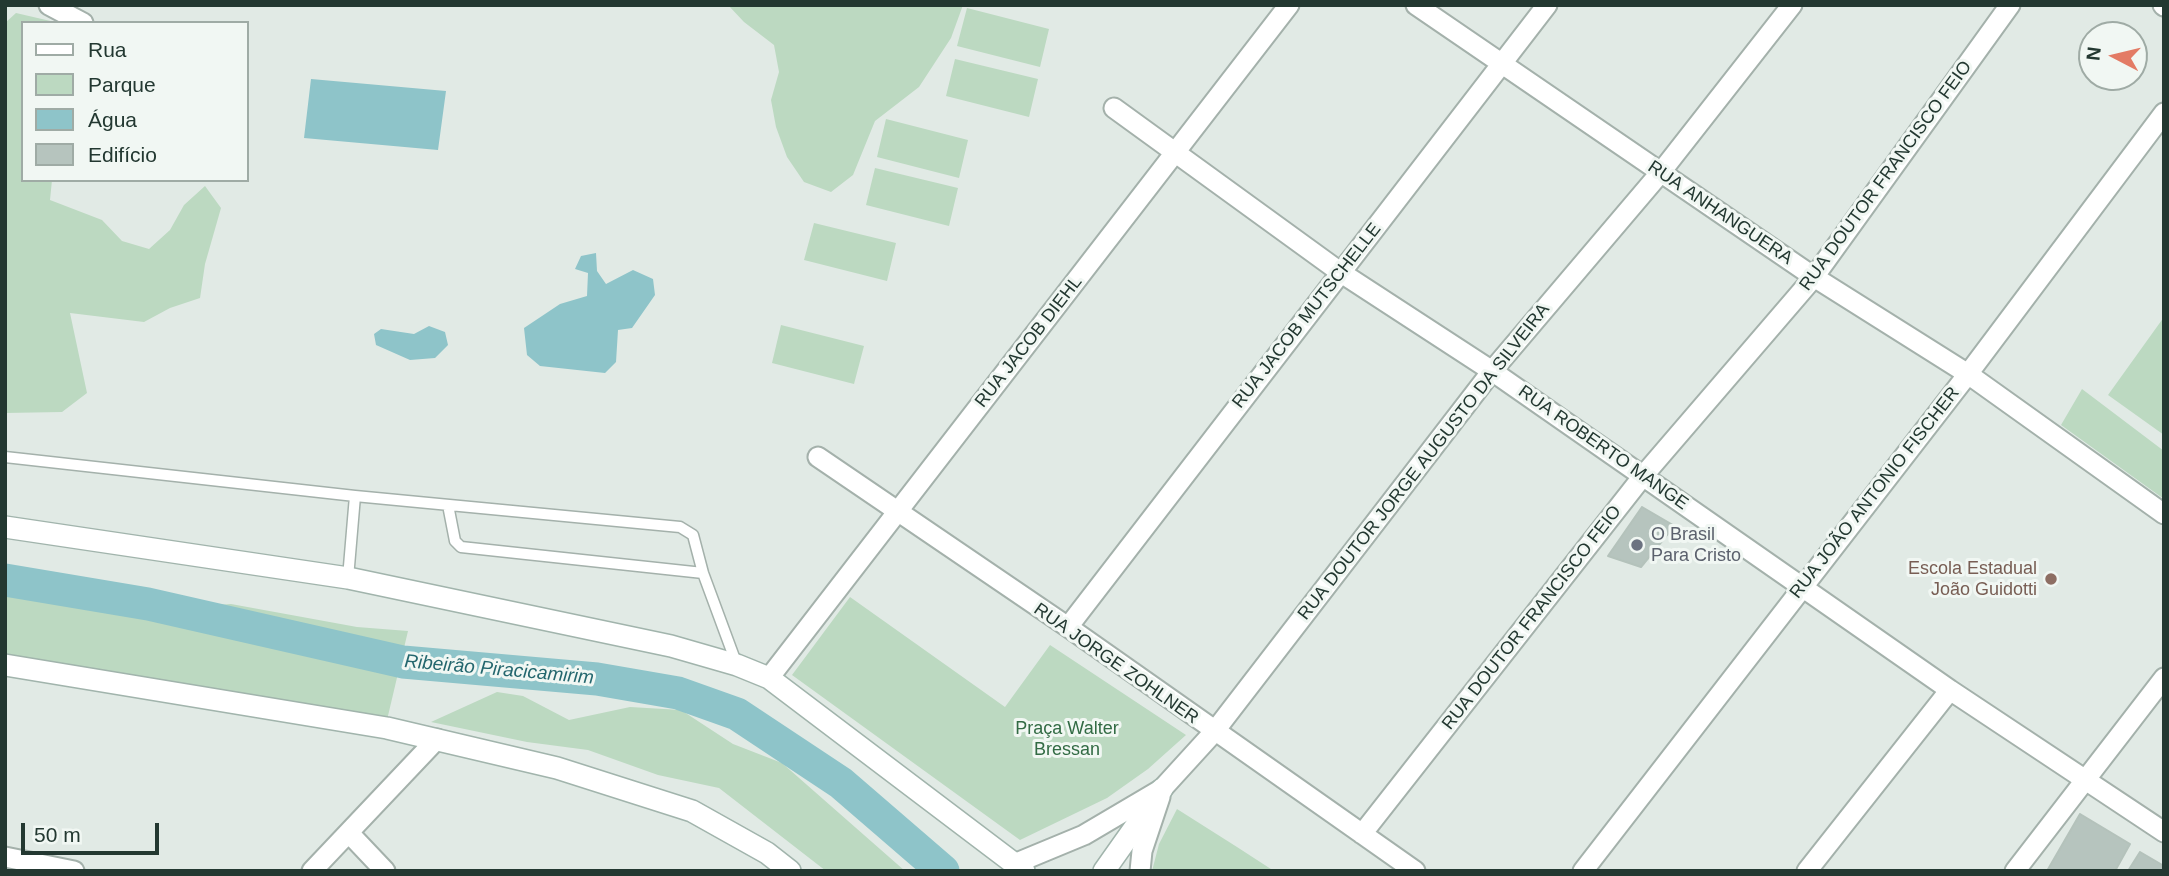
<!DOCTYPE html>
<meta charset="utf-8">
<style>
body{margin:0}
#map{position:relative;width:2169px;height:876px;overflow:hidden;background:#e1eae5;font-family:Arial,sans-serif}
canvas{display:block}
.frame{position:absolute;inset:0;border:7px solid #233831;pointer-events:none}
.legend{position:absolute;left:21px;top:21px;width:228px;height:161px;box-sizing:border-box;background:#f1f7f3;border:2px solid #9faba5;margin:0;padding:9px 12px;list-style:none;font-size:21px;color:#233831}
.legend li{display:flex;align-items:center;gap:14px;height:35px}
.legend b{width:35px;border:2px solid #9faba5}
.north{position:absolute;left:2078px;top:21px;width:70px;height:70px;box-sizing:border-box;background:#f1f7f3;border:2px solid #9faba5;border-radius:50%;rotate:277deg;font-size:19px;font-weight:700;line-height:28px;text-align:center;color:#233831}
.north::after{content:'';display:block;margin:auto;width:24px;height:32px;background:#e37b65;clip-path:polygon(50% 0,100% 100%,50% 72%,0 100%)}
.scale{position:absolute;left:21px;top:823px;width:138px;height:32px;box-sizing:border-box;border:4px solid #233831;border-top:0;padding-left:9px;font-size:21px;line-height:24px;white-space:nowrap;color:#233831;-webkit-text-stroke:5px #f1f7f3;paint-order:stroke}
</style>
<div id="map">
<canvas width="2169" height="876"></canvas>
<div class="frame"></div>
<ul class="legend">
<li><b style="height:9px;background:#fff"></b>Rua</li>
<li><b style="height:19px;background:#bcd9c1"></b>Parque</li>
<li><b style="height:19px;background:#8ec4c9"></b>Água</li>
<li><b style="height:19px;background:#b6c4be"></b>Edifício</li>
</ul>
<div class="north">N</div>
<div class="scale">50 m</div>
</div>
<script>
const g = document.querySelector('canvas').getContext('2d');
g.lineJoin = 'round';
function fill(path, color) { g.fillStyle = color; g.fill(path, 'evenodd'); }
const shape = rows => new Path2D(rows.map(r => 'M' + r).join(''));
function strokePath(path, color, width, dash) { g.strokeStyle = color; g.lineWidth = width; g.lineCap = dash ? 'butt' : 'round'; g.setLineDash(dash || []); g.stroke(path); }
function label(font, color, halo, rows, align = 'center') {
  g.font = font + ' Arial,sans-serif'; g.lineWidth = 6; g.setLineDash([]); g.textBaseline = 'middle'; g.strokeStyle = halo; g.fillStyle = color; for (const [text, x, y, turn = 0] of rows) {
    g.save(); g.translate(x, y); g.rotate((+turn || 0) * Math.PI / 180); g.textAlign = isNaN(turn) ? turn : align; if (halo) g.strokeText(text, 0, 0); g.fillText(text, 0, 0); g.restore();
  }
}
const green = shape([
 [728,5,963,5,951,38,919,87,875,121,853,175,831,192,804,182,787,157,776,127,771,100,779,72,774,45,744,22],
 [967,8,1049,29,1040,67,957,46],
 [16,13,59,23,23,23,23,180,52,180,50,200,102,220,122,241,149,249,170,230,184,205,205,186,221,208,205,264,200,298,170,308,144,322,70,313,87,393,62,412,5,413,5,23],
 [955,59,1038,79,1029,117,946,96],
 [886,119,968,140,959,178,877,157],
 [875,168,958,188,949,226,866,205],
 [814,223,896,243,887,281,804,260],
 [2164,317,2164,435,2108,395],
 [781,325,864,346,854,384,772,363],
 [2082,389,2164,451,2164,499,2061,425],
 [5,589,141,611,231,604,357,627,408,631,387,720,5,659],
 [850,597,1005,707,1050,645,1186,735,1148,769,1107,798,1020,840,792,675],
 [497,692,523,696,569,720,630,707,681,710,733,744,782,763,905,871,826,871,719,788,658,775,588,750,527,742,431,722],
 [1177,809,1237,847,1274,871,1152,871,1159,844]
]);
const water = shape([
 [311,79,446,91,438,150,304,138],
 [596,253,597,271,606,284,633,270,653,279,655,295,632,328,618,330,616,362,605,373,540,366,527,355,524,328,560,304,587,296,588,273,575,269,581,256],
 [429,326,445,332,448,345,435,358,410,360,376,345,374,334,381,329,414,334]
]);
const river = shape([
 [5,580,148,604,403,662,597,679,678,693,737,714,841,783,943,871]
]);
const building = shape([
 [1642,507,1678,528,1675,533,1671,530,1641,567,1608,556,1642,507],
 [2080,814,2130,844,2115,871,2047,871,2080,814],
 [2140,852,2164,866,2164,871,2128,871,2140,852]
]);
const lane = shape([
 [5,457,355,496,680,527,693,535,703,573,737,665],
 [448,505,455,541,461,547,703,573],
 [348,578,355,496]
]);
const street = shape([
 [49,5,83,23],
 [1416,5,1814,277,1968,374,2164,514],
 [2163,5,2164,6],
 [1114,108,1340,272,1492,371,1950,690,2164,832],
 [818,457,1068,627,1415,871],
 [1068,627,1547,5],
 [769,678,1289,5],
 [349,833,385,871],
 [1362,834,1643,476,1814,277,2010,5],
 [5,857,74,871],
 [1014,864,1084,835,1162,789,1214,732,1492,371,1661,172,1792,5],
 [312,871,437,739],
 [1140,871,1142,851,1160,797],
 [1583,871,1968,374,2164,113],
 [1807,871,1950,690],
 [2015,871,2164,678]
]);
const secondary = shape([
 [5,527,348,578,671,646,737,665,769,678,1024,871],
 [5,665,387,728,557,768,692,811,767,853,790,871],
 [1104,871,1162,789]
]);
const markers = [
 [1637,545,7,"#6b7280"],
 [2051,579,7,"#8d6e63"]
];
const streetNames = [
 ["RUA DOUTOR FRANCISCO FEIO",1886,176,-54],
 ["RUA ANHANGUERA",1720,213,34],
 ["RUA JACOB MUTSCHELLE",1307,316,-52],
 ["RUA JACOB DIEHL",1029,342,-52],
 ["RUA ROBERTO MANGE",1603,448,35],
 ["RUA DOUTOR JORGE AUGUSTO DA SILVEIRA",1424,462,-52],
 ["RUA JOÃO ANTONIO FISCHER",1875,493,-52],
 ["RUA DOUTOR FRANCISCO FEIO",1532,618,-52],
 ["RUA JORGE ZOHLNER",1116,664,35]
];
const worshipNames = [
 ["O Brasil",1651,535],
 ["Para Cristo",1651,556]
];
const educationNames = [
 ["Escola Estadual",2037,569],
 ["João Guidotti",2037,590]
];
const parkNames = [
 ["Praça Walter",1067,729],
 ["Bressan",1067,750]
];
const waterNames = [
 ["Ribeirão Piracicamirim",499,670,5]
];
fill(green, '#bcd9c1');
fill(water, '#8ec4c9');
strokePath(river, '#8ec4c9', 33);
fill(building, '#b6c4be');
strokePath(building, '#b4c2bb', 2);
strokePath(lane, '#a4b1ab', 13);
strokePath(street, '#a4b1ab', 23);
strokePath(secondary, '#a1b4ac', 24);
strokePath(lane, '#fff', 10);
strokePath(street, '#fff', 19);
strokePath(secondary, '#fff', 21);
for (const [x, y, r, color] of markers) { const dot = new Path2D(); dot.arc(x, y, r, 0, 2 * Math.PI); g.fillStyle = color; g.fill(dot); strokePath(dot, '#f1f7f3', 2.5); }
label('18px', '#233831', '#f1f7f3', streetNames);
label('18px', '#5b616d', '#f1f7f3', worshipNames, 'left');
label('18px', '#785e54', '#f1f7f3', educationNames, 'right');
label('18px', '#326b44', '#f1f7f3', parkNames);
label('italic 19px', '#24676e', '#f1f7f3', waterNames);
</script>
